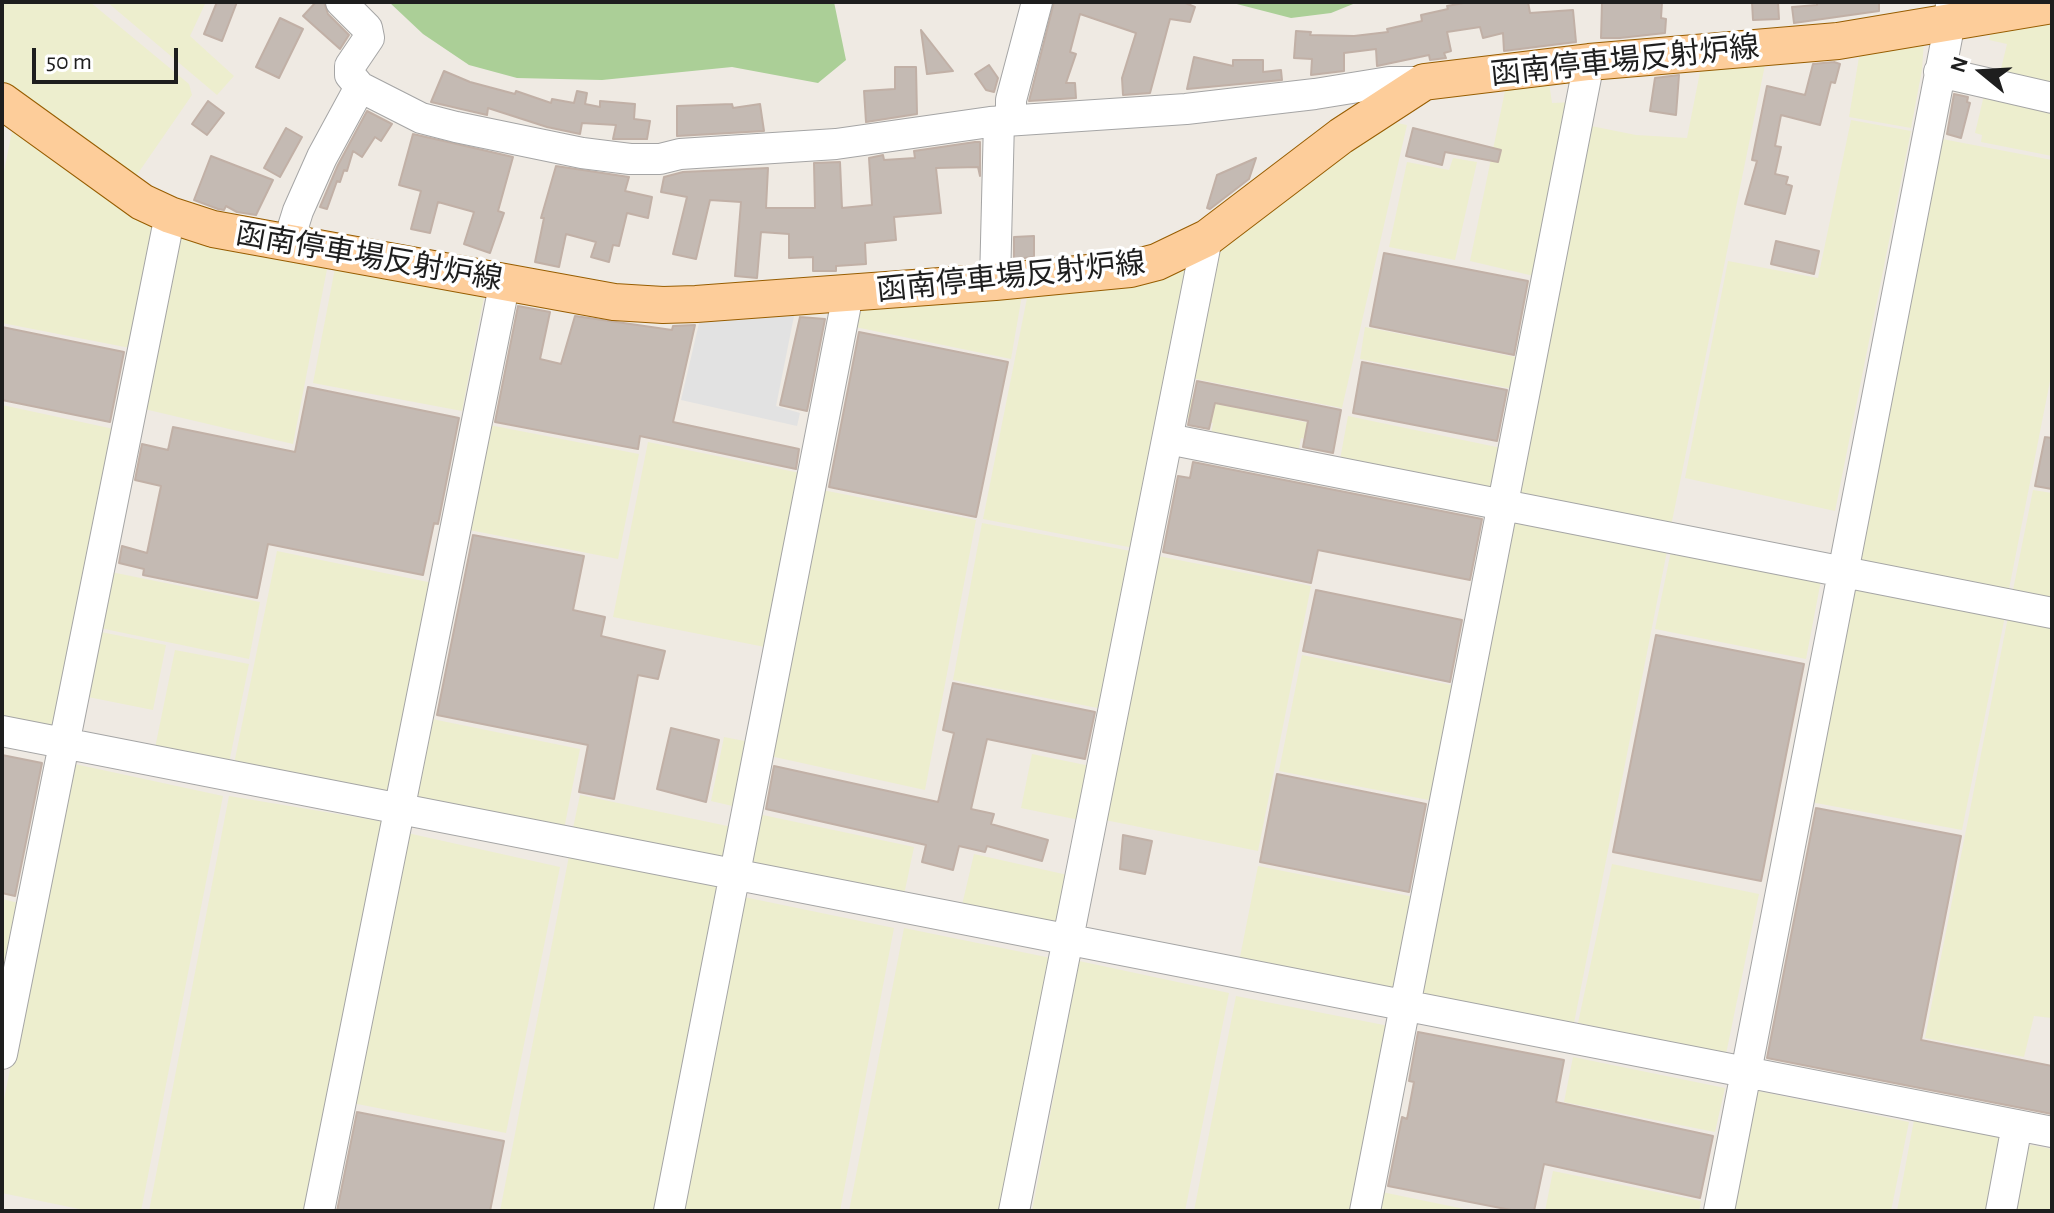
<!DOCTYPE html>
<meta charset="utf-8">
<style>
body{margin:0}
#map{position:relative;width:2054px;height:1213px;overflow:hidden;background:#efeae3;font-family:"Alegreya Sans",sans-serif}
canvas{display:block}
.frame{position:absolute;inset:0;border:4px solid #1e1e1e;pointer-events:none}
.north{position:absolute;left:1942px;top:32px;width:80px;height:80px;-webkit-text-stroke:6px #fff;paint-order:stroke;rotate:288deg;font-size:22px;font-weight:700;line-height:32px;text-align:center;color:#1e1e1e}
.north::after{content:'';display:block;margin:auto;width:28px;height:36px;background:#1e1e1e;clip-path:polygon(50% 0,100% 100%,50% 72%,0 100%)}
.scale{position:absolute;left:32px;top:48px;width:146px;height:36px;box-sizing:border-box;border:4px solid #1e1e1e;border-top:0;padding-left:10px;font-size:24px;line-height:28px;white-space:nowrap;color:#1e1e1e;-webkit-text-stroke:6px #fff;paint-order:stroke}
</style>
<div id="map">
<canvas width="2054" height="1213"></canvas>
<div class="frame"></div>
<div class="north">N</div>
<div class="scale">50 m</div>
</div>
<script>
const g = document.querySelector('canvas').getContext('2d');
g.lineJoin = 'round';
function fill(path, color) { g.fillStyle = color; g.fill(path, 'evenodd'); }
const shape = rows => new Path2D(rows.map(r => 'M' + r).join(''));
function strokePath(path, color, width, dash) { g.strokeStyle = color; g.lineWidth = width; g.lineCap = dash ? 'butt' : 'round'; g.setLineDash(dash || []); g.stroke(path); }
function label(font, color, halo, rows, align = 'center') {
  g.font = font + ' "Alegreya Sans","Noto Sans JP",sans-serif'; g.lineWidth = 7; g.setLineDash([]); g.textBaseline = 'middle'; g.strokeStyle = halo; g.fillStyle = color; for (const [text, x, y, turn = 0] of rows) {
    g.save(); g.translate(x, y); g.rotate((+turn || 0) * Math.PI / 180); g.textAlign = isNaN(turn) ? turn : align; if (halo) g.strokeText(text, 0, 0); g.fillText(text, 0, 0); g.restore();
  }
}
const farmland = shape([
 [2,2,90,2,189,84,192,95,132,182,2,86],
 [107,2,202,2,205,4,190,36,234,76,217,95],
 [2052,16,2052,88,1999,77,2007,44,1989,40,1992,27],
 [1924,41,1922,70,1911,128,1849,117,1860,51],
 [1766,60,1670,531,1514,499,1586,125,1636,135,1687,138,1701,67],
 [1549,82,1552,103,1576,102,1538,277,1470,261,1506,86],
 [1985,91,2052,105,2052,156,1981,142,1982,135,1975,133],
 [1851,120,1911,131,1835,511,1685,478,1728,261,1818,278],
 [1386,121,1407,125,1342,408,1191,378,1217,249],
 [13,126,154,224,130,348,2,323,2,182],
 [1937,138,2052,160,2052,371,2008,594,1853,564],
 [1453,158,1477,162,1455,260,1389,247,1407,162,1449,170],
 [172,231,328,264,293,444,140,408],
 [336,263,485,292,462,411,313,383],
 [1190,263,1139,549,983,519,1028,293],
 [1022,295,1011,359,855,327,859,304],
 [1365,327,1525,359,1519,390,1360,359],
 [1188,398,1338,429,1335,445,1301,438,1297,458,1210,440,1213,423,1184,417],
 [2,405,114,429,58,728,2,716],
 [1348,416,1506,449,1498,498,1339,465],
 [484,424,639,454,618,559,464,529],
 [648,442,805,474,770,648,613,617],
 [822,490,976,520,925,790,770,756],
 [2033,490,2052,493,2052,603,2012,595],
 [1512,516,1668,546,1574,1023,1418,993],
 [982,523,1136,552,1103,709,953,680],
 [1672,546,1822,575,1806,659,1655,629],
 [277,551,433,583,391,795,234,764],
 [1158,556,1311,586,1258,851,1105,820],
 [106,571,260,602,249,659,95,627],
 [1848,581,2006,611,1962,830,1805,801],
 [2009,612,2052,620,2052,1018,2034,1016,2024,1057,1925,1038],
 [96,631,166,645,153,710,83,696],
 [175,650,249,664,229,763,155,748],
 [1302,655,1461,687,1439,802,1279,771],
 [427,718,580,749,564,829,411,798],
 [724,737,755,743,741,808,711,801],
 [1032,754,1095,767,1084,821,1021,808],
 [70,763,223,796,141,1211,89,1211,2,1193,2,1110],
 [580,795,737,828,730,861,573,828],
 [229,796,386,822,309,1211,149,1211],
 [758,814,914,847,904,895,748,862],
 [403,832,560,867,506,1133,352,1103],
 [974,854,1072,876,1061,927,962,905],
 [569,856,721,885,661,1211,500,1211],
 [1612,864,1759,894,1726,1054,1578,1023],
 [1258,866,1419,898,1400,993,1244,962,1240,957],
 [744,897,894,928,840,1211,683,1211],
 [2,899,19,903,2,988],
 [904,928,1056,959,1007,1211,849,1211],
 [1079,961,1229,993,1185,1211,1032,1211],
 [1236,996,1389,1026,1354,1211,1194,1211],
 [1573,1057,1725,1088,1715,1132,1564,1102],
 [1753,1090,1909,1122,1891,1211,1729,1211],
 [1914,1120,2008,1139,1994,1211,1897,1211],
 [2031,1145,2052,1149,2052,1211,2014,1211,2027,1148],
 [1553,1171,1701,1201,1699,1211,1545,1211],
 [1382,1192,1474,1211,1375,1211]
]);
const forest = shape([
 [389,2,834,2,846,60,818,83,732,67,602,80,517,78,469,65,423,34],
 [1229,2,1358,2,1331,13,1291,18]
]);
const parking = shape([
 [794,316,776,406,800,413,797,426,681,400,700,319]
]);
const building = shape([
 [217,2,237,2,222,41,204,34,217,2],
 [316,2,324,2,328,14,349,35,340,49,303,16,316,2],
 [1054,2,1183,2,1195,7,1190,22,1170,19,1150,93,1123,95,1122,78,1136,33,1080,14,1070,52,1076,54,1066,83,1075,83,1076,98,1029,101,1054,2],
 [1469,2,1528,2,1530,13,1573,10,1576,42,1504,51,1503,33,1483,38,1480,27,1447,32,1451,51,1444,53,1446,58,1430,60,1429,55,1377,66,1376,49,1344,53,1344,71,1311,75,1312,59,1294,58,1296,31,1311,32,1310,35,1354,36,1388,32,1387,29,1422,21,1421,15,1448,9,1447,6,1469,2],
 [1634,2,1662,2,1661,18,1666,19,1665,33,1620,38,1601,38,1602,3,1634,2],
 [1752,2,1778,2,1779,19,1753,20,1752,2],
 [1817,2,1879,2,1879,11,1794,23,1792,7,1817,5,1817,2],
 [280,18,303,29,279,78,256,67,280,18],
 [921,30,953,71,927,74,921,30],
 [1194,57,1233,66,1233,60,1263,60,1263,72,1281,70,1282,80,1187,89,1194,57],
 [1834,62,1840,64,1835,83,1831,82,1820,125,1781,115,1775,146,1781,147,1775,174,1788,177,1786,184,1792,186,1785,214,1745,204,1757,161,1752,160,1767,86,1805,95,1813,64,1834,62],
 [989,65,998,78,994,92,986,90,975,74,989,65],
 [895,67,916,67,917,114,866,122,864,91,895,89,895,67],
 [444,71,470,82,515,94,516,91,551,103,552,99,574,103,577,91,587,93,585,104,600,107,600,101,635,104,634,119,650,121,647,139,613,139,616,125,582,123,580,134,547,127,488,108,487,115,431,102,444,71],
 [1679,75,1676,115,1650,111,1655,78,1679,75],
 [1954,94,1968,97,1967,102,1970,103,1961,138,1947,134,1954,94],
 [208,101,224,113,207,135,192,124,208,101],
 [732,104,733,108,760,104,764,131,677,136,677,106,732,104],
 [367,111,392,124,381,141,375,137,362,157,353,151,347,171,344,170,340,182,337,181,327,209,320,207,338,165,367,111],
 [286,128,302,137,280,177,264,168,286,128],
 [1413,128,1501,150,1498,162,1445,152,1442,165,1406,156,1413,128],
 [413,134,513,157,498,211,504,213,490,253,464,244,474,212,438,202,430,233,411,229,421,191,399,185,413,134],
 [975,142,980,142,980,176,978,167,936,168,941,213,894,217,896,240,865,243,866,264,836,266,836,271,813,271,813,257,789,258,789,234,761,232,757,278,735,276,741,202,710,200,696,259,673,254,687,197,661,192,664,177,683,172,768,168,766,208,815,208,814,163,840,162,842,208,872,205,869,158,883,155,884,160,915,158,914,151,975,142],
 [211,156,273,180,256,215,237,212,226,206,224,210,218,209,194,200,211,156],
 [1256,158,1249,179,1210,209,1207,208,1217,175,1256,158],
 [556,166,629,177,625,191,652,197,648,218,627,213,619,246,613,245,609,262,591,257,596,242,566,234,559,267,535,262,544,218,541,218,556,166],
 [1034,236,1034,257,1014,259,1014,237,1034,236],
 [1776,241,1819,251,1814,274,1771,264,1776,241],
 [1384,253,1528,281,1514,355,1370,326,1384,253],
 [518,306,550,312,540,359,561,364,575,316,672,330,673,326,695,325,673,422,799,449,796,469,640,436,638,449,495,422,518,306],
 [800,317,825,319,807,411,780,405,800,317],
 [2,327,124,352,110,422,2,400,2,327],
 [859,332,1008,362,976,517,829,487,859,332],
 [1362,362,1507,390,1497,441,1353,413,1362,362],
 [1197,381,1341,410,1333,453,1303,447,1308,421,1215,403,1209,429,1188,425,1197,381],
 [308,387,459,418,438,524,434,523,423,575,268,544,257,598,143,575,144,569,119,563,122,546,147,553,161,486,135,480,142,444,168,450,173,427,295,452,308,387],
 [2045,437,2052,438,2052,489,2035,486,2045,437],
 [1193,462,1482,519,1470,580,1318,550,1311,583,1163,552,1178,476,1190,478,1193,462],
 [473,535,584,556,573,610,605,617,601,636,665,651,658,679,638,675,614,799,579,792,588,745,437,715,473,535],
 [1316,590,1462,620,1450,682,1303,651,1316,590],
 [1656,635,1804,664,1761,881,1613,852,1656,635],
 [953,683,1095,712,1085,759,987,739,971,809,994,814,991,824,1048,840,1042,861,987,846,985,852,959,846,953,870,922,862,926,845,766,809,774,766,938,802,954,733,943,730,953,683],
 [671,728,719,740,706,802,657,789,671,728],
 [2,755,42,763,15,896,2,893,2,755],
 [1277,774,1426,804,1409,892,1260,862,1277,774],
 [1816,808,1961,836,1921,1040,2052,1066,2052,1114,1767,1058,1816,808],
 [1123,835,1152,841,1145,874,1120,869,1123,835],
 [1418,1032,1564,1060,1556,1102,1713,1136,1700,1198,1544,1164,1534,1211,1516,1211,1388,1186,1402,1117,1407,1119,1414,1082,1409,1081,1418,1032],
 [357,1112,504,1141,490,1211,337,1211,357,1112]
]);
const minor = shape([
 [341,2,367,28,369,38,350,66,350,75,360,87,421,118,456,127,582,153,630,159,660,159,680,154,836,144,990,122,1186,109,1315,94,1389,82,1424,82],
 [1939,72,2052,98],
 [1011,120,1011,100,1037,2],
 [288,243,298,211,322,157,360,87],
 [995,282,999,121],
 [1168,439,2052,613],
 [2,731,2052,1132],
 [2,1054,170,215],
 [319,1211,505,281],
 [669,1211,848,294],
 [1014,1211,1207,238],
 [1365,1211,1589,62],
 [1719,1211,1950,22,1951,2],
 [2001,1211,2017,1125]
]);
const major = shape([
 [2,101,142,202,170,215,213,229,614,302,663,305,696,304,995,282,1130,269,1157,262,1207,238,1341,136,1424,82,1589,62,1838,41,2052,5]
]);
const streetNames = [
 ["函南停車場反射炉線",1625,61,-6],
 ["函南停車場反射炉線",369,257,10],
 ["函南停車場反射炉線",1011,277,-6]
];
fill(farmland, '#edeece');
fill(forest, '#abcf97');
fill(parking, '#e2e2e2');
fill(building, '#c4bab3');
strokePath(building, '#c1b0a6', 2);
strokePath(minor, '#a5a5a5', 32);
strokePath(major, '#975d00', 38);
strokePath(minor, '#fff', 30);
strokePath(major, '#fdcd9a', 36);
label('30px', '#1e1e1e', '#fff', streetNames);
</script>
